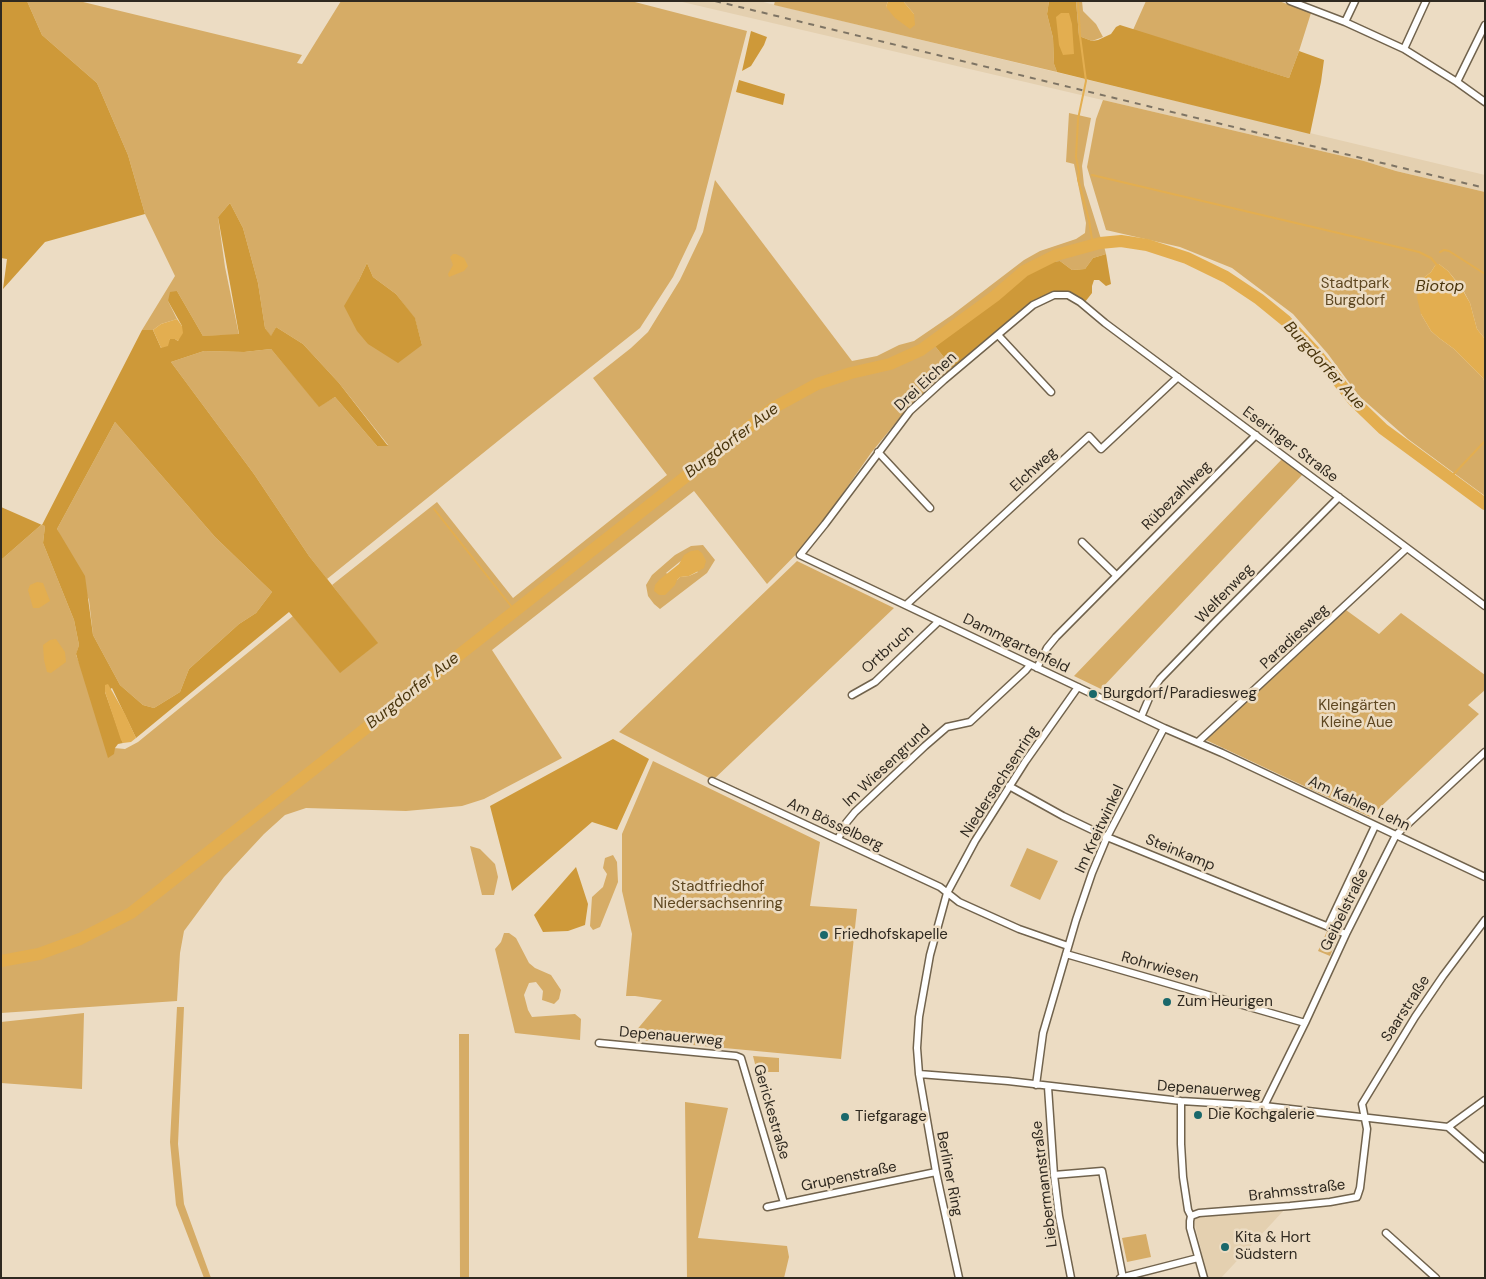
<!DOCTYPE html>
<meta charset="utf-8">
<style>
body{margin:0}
#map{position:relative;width:1486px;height:1279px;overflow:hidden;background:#ecdcc3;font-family:"DM Sans",sans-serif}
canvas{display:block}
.frame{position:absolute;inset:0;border:2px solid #2f2920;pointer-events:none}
</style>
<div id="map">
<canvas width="1486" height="1279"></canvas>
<div class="frame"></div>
</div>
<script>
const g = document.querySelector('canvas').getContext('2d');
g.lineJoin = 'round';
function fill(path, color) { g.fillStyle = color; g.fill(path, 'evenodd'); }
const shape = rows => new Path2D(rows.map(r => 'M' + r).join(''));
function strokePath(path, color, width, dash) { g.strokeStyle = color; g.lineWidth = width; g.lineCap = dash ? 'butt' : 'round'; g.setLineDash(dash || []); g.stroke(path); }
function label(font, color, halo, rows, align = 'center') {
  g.font = font + ' "DM Sans",sans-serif'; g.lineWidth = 5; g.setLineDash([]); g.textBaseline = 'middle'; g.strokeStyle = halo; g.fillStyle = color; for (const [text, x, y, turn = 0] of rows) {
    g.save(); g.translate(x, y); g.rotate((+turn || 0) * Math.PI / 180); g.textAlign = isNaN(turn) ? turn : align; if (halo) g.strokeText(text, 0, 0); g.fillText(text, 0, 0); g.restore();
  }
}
const built = shape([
 [678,1,759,1,1485,175,1485,192,1396,171,1364,161],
 [1286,1208,1221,1278,1208,1278,1193,1217]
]);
const green = shape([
 [27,1,79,1,302,55,297,63,302,64,341,1,631,1,747,31,696,229,673,277,640,328,524,420,327,579,309,556,254,474,171,362,204,351,244,352,271,349,319,406,335,397,377,446,388,445,339,383,303,344,276,327,271,337,265,328,258,283,243,228,230,203,218,217,225,267,239,335,203,336,177,291,168,301,177,319,161,324,153,330,142,330,175,276,145,214,128,155,97,83,42,35],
 [367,263,373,277,396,294,415,319,422,345,358,282],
 [775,1,888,1,886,7,914,14,903,1,1049,1,1047,14,1053,38,1054,64,1057,72,774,5],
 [1076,1,1082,1,1083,11,1096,24,1103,37,1092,41,1079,36],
 [1146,1,1279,1,1311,13,1299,51,1289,78,1133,30],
 [1103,100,1364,161,1396,171,1485,192,1485,339,1477,329,1470,303,1462,288,1448,271,1439,264,1436,264,1431,272,1421,280,1421,314,1431,331,1439,338,1454,349,1483,378,1485,383,1485,496,1408,439,1359,396,1328,354,1293,314,1232,268,1180,247,1106,230,1087,167,1096,119],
 [1069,113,1091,118,1082,166,1084,185,1101,239,1056,252,1024,269,919,348,891,360,852,370,816,381,771,406,128,912,78,938,35,953,1,958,1,560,41,525,45,526,43,543,74,620,79,645,76,655,114,748,125,749,138,742,293,616,340,672,377,643,332,585,437,502,513,598,667,475,593,378,631,348,648,332,680,280,703,232,715,180,852,361,877,356,899,345,914,341,952,315,1024,260,1040,251,1076,239,1085,233,1086,223,1074,164,1066,162],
 [1104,246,1106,254,1093,258,1085,269,1072,270,1060,261,1051,262,1063,257],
 [935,346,954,370,907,409,871,453,811,539,767,584,694,491,492,650,562,758,484,799,462,806,406,811,306,808,285,815,264,834,224,877,184,931,180,953,177,1001,1,1013,1,964,35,958,62,951,102,933,134,915,686,481,783,408,824,386,893,366],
 [115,422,215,537,272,592,256,613,239,624,189,669,180,692,154,708,143,705,120,685,93,635,89,600,57,529],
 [1283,458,1303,474,1101,689,1074,676],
 [703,545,715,560,707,573,660,609,654,604,648,596,646,585,652,575,675,555,691,546],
 [682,560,698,572,689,576,680,577,677,580,666,573],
 [797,561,894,608,713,780,619,732],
 [1346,610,1379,634,1401,613,1485,675,1485,690,1468,705,1479,714,1370,817,1206,740],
 [653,761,820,842,810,906,857,909,841,1059,629,1039,662,1000,635,996,626,996,632,934,622,891,622,834],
 [470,846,480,849,495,864,498,877,494,895,482,895],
 [1027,848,1058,861,1040,900,1010,886],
 [613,855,617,862,618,882,600,927,593,930,590,926,592,897,603,887,607,874,603,868,605,858],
 [1328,929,1336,933,1338,937,1330,956,1318,951],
 [504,933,509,933,516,938,529,963,535,968,551,975,561,990,559,999,554,1004,542,1000,543,991,536,982,529,983,524,995,528,1010,532,1017,575,1014,581,1019,580,1040,515,1033,495,949,501,942],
 [177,1007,184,1007,178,1144,184,1204,211,1278,204,1278,176,1205,170,1142],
 [84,1013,82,1089,1,1083,1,1022],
 [459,1034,469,1034,469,1278,460,1278],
 [753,1056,779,1058,779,1072,757,1072],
 [685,1102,728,1108,698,1238,787,1246,789,1257,784,1278,687,1278],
 [1146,1234,1151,1257,1127,1262,1122,1238]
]);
const forest = shape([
 [1,1,27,1,42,35,97,83,128,155,145,214,45,242,3,289,7,259,1,258],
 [1049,1,1076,1,1079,36,1092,41,1098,40,1111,34,1116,27,1120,25,1289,78,1299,51,1324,60,1321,82,1310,134,1057,72,1054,64,1053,38,1047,14],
 [751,31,767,37,764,45,751,66,742,71],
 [739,80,785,94,783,105,736,92],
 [230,203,243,228,258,283,265,328,271,336,276,327,303,344,339,383,388,446,377,446,335,397,319,407,271,349,244,352,204,351,171,362,254,474,309,556,378,643,340,673,289,612,136,738,112,688,105,692,123,743,118,744,115,748,114,754,108,758,76,654,79,645,74,620,43,543,45,526,41,525,1,560,1,507,42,525,142,330,153,330,161,348,170,339,175,339,178,341,182,326,168,301,170,292,177,291,203,336,239,334,218,217],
 [115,422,215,537,272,592,256,613,239,624,189,669,180,692,154,708,143,705,120,685,93,635,85,576,57,529],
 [1106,254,1111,284,1106,286,1099,280,1094,280,1092,286,1092,293,1085,302,1068,292,1052,292,1036,299,954,370,935,346,971,320,1032,271,1051,262,1060,261,1072,270,1085,269,1093,258],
 [367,263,373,277,396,294,415,318,422,345,398,363,368,344,357,331,344,306,358,282],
 [613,739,649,759,617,830,592,822,512,891,490,806],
 [576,867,588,904,585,925,568,931,543,932,534,915]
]);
const water = shape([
 [888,1,903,1,914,14,915,25,910,29,895,18,886,7],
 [1061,13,1069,13,1072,24,1074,54,1063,55,1059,45,1056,17],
 [453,254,456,254,464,258,468,266,464,271,449,277,448,274,453,265,450,257],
 [1436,264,1439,264,1448,271,1462,289,1470,303,1477,329,1485,339,1485,383,1483,378,1454,349,1439,338,1431,331,1421,314,1417,298,1418,286,1421,280,1431,272],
 [177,319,182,326,183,333,178,341,175,339,170,339,168,346,161,348,153,330,161,324],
 [698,550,702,553,706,561,704,568,689,576,680,577,677,580,675,585,665,595,659,595,654,591,655,585,659,580,679,564,684,555,691,551],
 [37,582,43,583,50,601,39,608,33,608,28,590,30,585],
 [56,639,65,652,66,662,51,673,47,672,44,660,43,645,50,640],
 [108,684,125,714,136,738,131,742,123,743,121,740,105,692,105,685]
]);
const stream = shape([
 [1078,1,1080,36,1086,81,1078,119,1076,157,1079,172,1078,179,1089,220,1093,246],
 [1092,175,1419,252,1431,258,1436,264],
 [1440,252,1444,250,1449,251,1485,274],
 [1450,478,1485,441],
 [434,509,515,611]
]);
const river = shape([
 [1,961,39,954,80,939,131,913,773,408,817,384,851,373,890,364,921,350,995,296,1024,271,1056,255,1100,243,1121,241,1147,245,1187,258,1226,277,1259,299,1286,321,1315,352,1354,401,1383,429,1485,504]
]);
const minor = shape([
 [1290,1,1345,22,1404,49,1457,82,1485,102],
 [1345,22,1355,1],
 [1404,49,1426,1],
 [1457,82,1485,25],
 [998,335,1051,392],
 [878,452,930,508],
 [1082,542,1116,575],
 [906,605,1089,436,1101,449,1178,377],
 [1485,606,1105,323,1080,302,1068,295,1054,295,1033,305,944,380,910,411,825,524,800,555,1164,728,1222,753,1485,877],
 [1037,668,1047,648,1056,637,1256,435],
 [852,695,875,682,939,621],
 [1141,717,1153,689,1160,679,1217,620,1339,497],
 [1198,742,1407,548],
 [712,781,940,887,959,902,1019,929,1068,946],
 [1009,786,1063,816,1107,837,1346,934],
 [838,839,846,823,855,812,925,746,947,727,970,722,1026,670,1030,665],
 [1328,926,1375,826],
 [1066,954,1305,1023],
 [599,1043,736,1056,741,1058,784,1203],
 [919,1074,1008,1081,1181,1101,1264,1106,1448,1127,1485,1159],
 [1036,1085,1043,1033,1076,920,1092,873,1107,837,1164,728],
 [1048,1087,1054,1175,1059,1216,1071,1278],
 [1181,1101,1181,1144,1183,1177,1188,1210,1191,1216,1190,1221,1190,1228,1204,1278],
 [1264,1106,1305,1023,1346,934,1396,835,1485,752],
 [1448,1127,1485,1100],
 [1054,1175,1102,1171,1123,1278],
 [767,1207,936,1172],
 [1191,1216,1199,1213,1290,1206,1330,1202,1357,1197,1360,1188,1367,1129,1362,1104,1415,1017,1443,976,1485,920],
 [1386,1233,1436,1278],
 [959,1278,936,1172,919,1074,917,1048,919,1017,930,955,947,893,975,841,1025,762,1078,687],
 [1120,1278,1198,1258]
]);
const rail = shape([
 [715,1,1485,188]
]);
const markers = [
 [1093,694,5,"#1a686b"],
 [824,935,5,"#1a686b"],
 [1167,1002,5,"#1a686b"],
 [1198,1115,5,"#1a686b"],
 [845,1117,5,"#1a686b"],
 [1225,1247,5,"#1a686b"]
];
const parkNames = [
 ["Stadtpark",1355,284],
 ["Burgdorf",1355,301],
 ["Kleingärten",1357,706],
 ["Kleine Aue",1357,723],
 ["Stadtfriedhof",718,887],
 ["Niedersachsenring",718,904]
];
const streetNames = [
 ["Drei Eichen",926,382,-43],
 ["Eseringer Straße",1290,445,37],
 ["Elchweg",1034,470,-43],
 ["Rübezahlweg",1177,496,-45],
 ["Welfenweg",1225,594,-46],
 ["Paradiesweg",1295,637,-43],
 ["Dammgartenfeld",1016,644,26],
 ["Ortbruch",888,650,-42],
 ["Im Wiesengrund",887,766,-43],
 ["Niedersachsenring",1000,782,-57],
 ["Am Kahlen Lehn",1359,804,25],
 ["Am Bösselberg",835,825,25],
 ["Im Kreitwinkel",1100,829,-65],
 ["Steinkamp",1180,853,22],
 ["Geibelstraße",1345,910,-64],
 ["Rohrwiesen",1160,968,16],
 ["Saarstraße",1406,1009,-57],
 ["Depenauerweg",671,1037,5],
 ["Depenauerweg",1209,1090,4],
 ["Gerickestraße",771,1112,74],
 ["Berliner Ring",949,1174,79],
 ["Grupenstraße",849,1177,-12],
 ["Liebermannstraße",1045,1184,-97],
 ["Brahmsstraße",1297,1191,-7]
];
const poiNames = [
 ["Burgdorf/Paradiesweg",1103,694],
 ["Friedhofskapelle",834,935],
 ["Zum Heurigen",1177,1002],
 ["Die Kochgalerie",1208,1115],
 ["Tiefgarage",855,1117],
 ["Kita & Hort",1235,1238],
 ["Südstern",1235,1255]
];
const waterNames = [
 ["Biotop",1440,287],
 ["Burgdorfer Aue",1324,366,48],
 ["Burgdorfer Aue",732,441,-37],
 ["Burgdorfer Aue",413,691,-38]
];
fill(built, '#e4d0b0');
fill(green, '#d6ac66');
fill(forest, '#ce9939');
fill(water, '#e3ae50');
strokePath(stream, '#e3ae50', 2);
strokePath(river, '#e3ae50', 12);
strokePath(minor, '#71634d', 9);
strokePath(minor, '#fff', 6);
strokePath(rail, '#7e7464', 2, [6, 6]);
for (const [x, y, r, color] of markers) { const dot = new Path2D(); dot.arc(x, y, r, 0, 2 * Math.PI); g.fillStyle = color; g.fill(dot); strokePath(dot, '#ecdcc3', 2); }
label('15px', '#5e4721', '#ecdcc3', parkNames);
label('15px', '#2f2920', '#ecdcc3', streetNames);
label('15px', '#2f2920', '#ecdcc3', poiNames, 'left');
label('italic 16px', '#4a350c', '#ecdcc3', waterNames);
</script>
